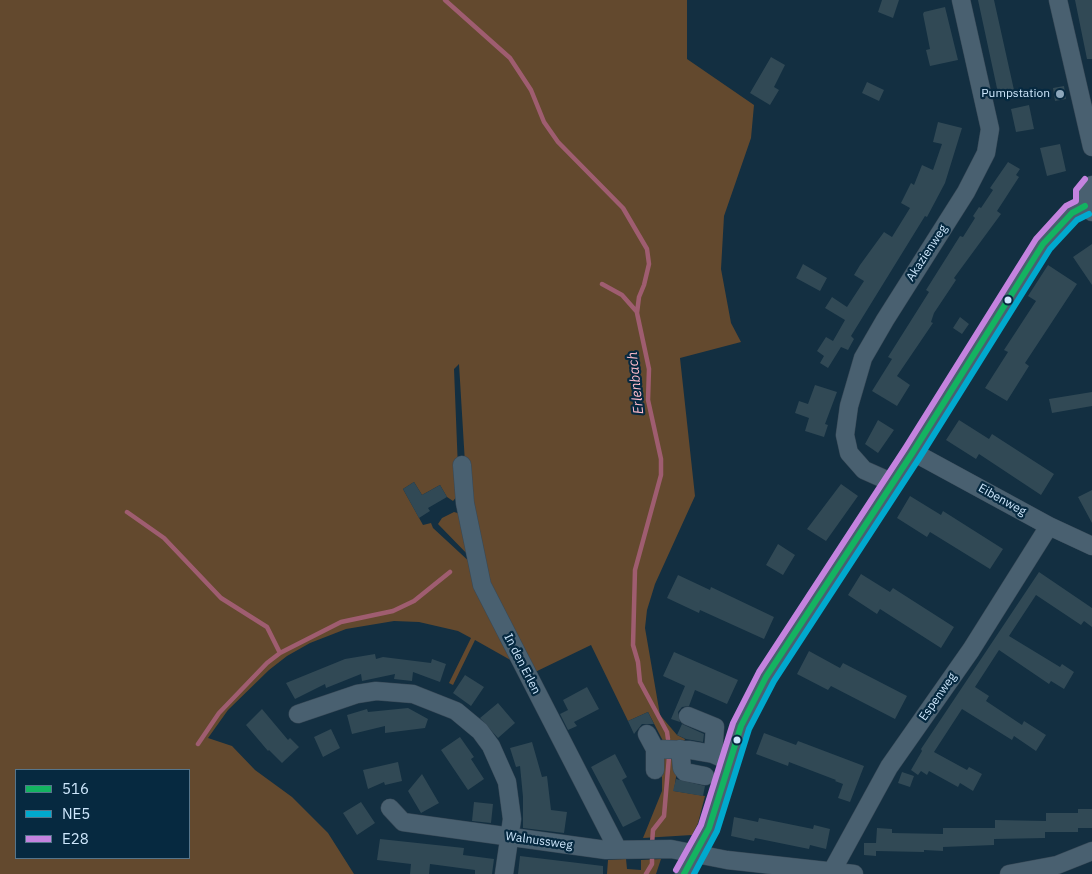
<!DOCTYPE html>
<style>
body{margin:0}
#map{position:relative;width:1092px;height:874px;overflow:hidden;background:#132f41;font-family:"IBM Plex Sans",sans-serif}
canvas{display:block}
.legend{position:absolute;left:15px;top:769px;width:175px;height:90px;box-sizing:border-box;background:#062940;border:1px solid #56758b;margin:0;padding:6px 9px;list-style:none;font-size:15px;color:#cee7fc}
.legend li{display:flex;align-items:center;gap:10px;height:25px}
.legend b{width:25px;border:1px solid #56758b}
</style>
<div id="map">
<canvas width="1092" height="874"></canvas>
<ul class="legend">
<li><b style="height:6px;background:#13b361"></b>516</li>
<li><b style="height:6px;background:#00a9ce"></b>NE5</li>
<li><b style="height:6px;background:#c483df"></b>E28</li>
</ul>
</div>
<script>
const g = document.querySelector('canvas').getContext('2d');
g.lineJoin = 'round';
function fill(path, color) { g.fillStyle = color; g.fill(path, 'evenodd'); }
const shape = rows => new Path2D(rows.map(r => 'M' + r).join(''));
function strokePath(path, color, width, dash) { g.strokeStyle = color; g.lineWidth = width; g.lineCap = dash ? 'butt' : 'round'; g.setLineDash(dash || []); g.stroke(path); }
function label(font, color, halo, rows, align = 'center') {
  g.font = font + ' "IBM Plex Sans",sans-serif'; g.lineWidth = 4.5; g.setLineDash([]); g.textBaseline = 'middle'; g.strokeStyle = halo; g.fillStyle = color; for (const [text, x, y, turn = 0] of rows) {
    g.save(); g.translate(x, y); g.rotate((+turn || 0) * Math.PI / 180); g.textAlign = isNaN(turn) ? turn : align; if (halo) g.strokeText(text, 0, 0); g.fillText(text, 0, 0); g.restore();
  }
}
const green = shape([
 [0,0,687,0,687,59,754,105,751,138,724,216,721,269,731,323,741,342,680,358,695,496,655,584,647,610,645,628,660,715,677,735,685,739,682,747,663,741,648,712,628,721,591,645,533,673,489,591,466,480,459,364,454,369,459,494,453,501,447,497,440,485,422,495,414,482,403,489,423,525,431,523,433,528,473,565,514,662,475,640,453,685,449,683,471,638,458,631,419,622,394,621,346,629,310,643,287,656,269,670,228,710,208,738,232,746,255,770,292,797,328,833,354,874,0,874],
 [16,770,189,770,189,858,16,858],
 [454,512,461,514,473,560,438,524,442,518],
 [673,754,677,770,674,791,705,796,698,823,692,835,643,838,662,791,662,756],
 [626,859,627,869,641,870,641,860,661,859,656,874,607,874,608,860]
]);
const stream = shape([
 [445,0,510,58,531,90,544,122,558,142,623,208,647,249,649,264,644,285,639,297,637,313,649,369,648,400,661,459,661,475,635,570,633,645,638,662,640,682,667,732,668,739],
 [602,284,622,295,637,312],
 [127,512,164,538,221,598,267,627,280,653],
 [198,744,219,713,267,663,280,653,341,622,393,611,414,601,450,572],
 [652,844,653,830,664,816,669,757],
 [646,874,652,864,652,852]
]);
const building = shape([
 [882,0,899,0,893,18,878,12],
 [978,0,994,0,1014,90,998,93],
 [1075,0,1092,0,1092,59,1087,59],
 [945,7,958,60,930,66,926,50,930,49,923,14,924,12],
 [771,57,785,65,774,87,779,90,770,105,750,93],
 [867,82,884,90,879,101,862,93],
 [1064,86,1066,99,1055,101,1053,88],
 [1029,105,1034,129,1016,132,1011,109],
 [938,122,962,128,945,183,927,217,925,216,851,336,854,339,848,350,841,347,828,368,820,363,824,356,817,351,826,337,833,341,845,320,825,308,832,297,847,307,864,281,854,275,860,265,884,232,892,237,910,208,901,203,911,183,914,185,922,165,933,170,942,144,933,142],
 [1060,144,1066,171,1047,176,1040,148],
 [1008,162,1020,169,1016,175,1019,177,997,211,1001,214,954,278,956,280,934,313,931,322,933,323,897,376,910,385,897,406,872,391,892,359,888,357,929,292,926,290,960,236,963,237,975,218,973,216,979,207,981,208,993,190,990,188],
 [1092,244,1092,285,1073,257],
 [803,264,827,278,820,291,796,278],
 [1048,265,1077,284,1025,363,1029,366,1007,401,985,388,1008,352,1004,350,1036,301,1028,296],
 [960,317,969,324,962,334,953,328],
 [815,385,837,392,825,424,828,425,824,437,805,431,809,418,795,413,799,401,808,404],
 [1092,392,1092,406,1052,413,1049,399],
 [878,420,894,430,878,453,865,444],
 [959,420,989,439,992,434,1054,474,1041,495,979,454,976,459,946,440],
 [414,482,422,495,440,485,447,497,428,508,430,511,419,518,403,489],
 [841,484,858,496,826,541,807,529],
 [1092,490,1092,523,1078,497],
 [910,496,941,515,943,511,1003,549,990,569,930,532,927,537,897,518],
 [778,544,795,555,783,575,766,565],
 [1039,572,1092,608,1092,627,1084,621,1081,625,1036,595,1009,636,1060,667,1062,664,1074,672,1064,689,1051,681,1049,684,999,650,975,687,989,696,986,701,1022,725,1024,721,1046,735,1036,751,1014,736,1012,740,962,709,934,752,967,770,969,767,982,774,973,791,960,783,958,787,929,771,927,775,921,771,918,775,911,770,922,751,921,749],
 [861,574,890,592,893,588,954,627,941,648,880,609,877,614,848,595],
 [678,575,710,590,711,587,774,617,764,639,700,610,699,613,667,598],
 [809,651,840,668,843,663,907,696,895,719,831,686,828,690,797,674],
 [674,652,738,680,727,704,695,690,689,706,682,707,678,712,680,722,671,719,685,686,663,676],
 [375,654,376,659,383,657,431,663,432,659,446,664,440,682,413,672,412,681,394,679,395,674,362,681,361,674,326,688,325,684,295,699,286,683,345,659],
 [465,675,484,687,471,706,453,693],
 [587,687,599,709,574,722,577,726,568,730,560,714,568,710,563,700],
 [498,703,515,723,498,738,480,718],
 [408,708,428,719,425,728,385,733,385,726,352,734,347,715,367,709,368,712],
 [262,709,288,740,290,738,299,747,282,763,269,750,268,751,246,725],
 [648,712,654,724,642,724,634,734,628,721],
 [682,724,704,734,703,742,686,739,677,735],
 [331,729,340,748,323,757,314,737],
 [764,733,796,745,798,741,864,766,850,802,838,798,843,784,835,781,836,780,789,762,788,766,756,754],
 [460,737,474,757,471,759,484,779,468,790,441,750],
 [532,742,542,777,547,776,551,810,567,812,564,833,523,828,523,797,520,766,516,767,510,748],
 [615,754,627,777,622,780,641,818,623,827,591,767],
 [398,762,402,781,385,785,384,782,368,789,363,770],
 [902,772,914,776,910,787,898,783],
 [422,774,439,803,421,813,408,791],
 [676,779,705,786,703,796,673,791],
 [361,802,375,823,357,835,343,813],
 [474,802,493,804,491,823,472,821],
 [1078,809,1092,809,1092,828,1078,828,1078,832,1045,832,1045,838,994,839,994,845,943,847,943,851,924,850,924,852,876,851,876,856,864,855,864,843,876,843,877,828,892,829,892,833,943,834,943,828,995,828,995,820,1046,821,1046,813,1078,813],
 [734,817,758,822,759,818,813,829,814,825,830,829,826,849,810,845,809,849,755,838,754,841,731,836],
 [380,839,464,848,463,855,494,859,492,874,475,874,475,870,430,864,429,874,410,874,411,864,377,860],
 [520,856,603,866,603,874,518,874]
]);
const minor = shape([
 [1058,0,1092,147],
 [1092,185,1084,194,1083,200,1085,206,1092,212],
 [913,452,1049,526,1092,546],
 [462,465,465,503,482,585,618,850],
 [891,482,864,470,849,453,845,435,849,406,863,358,885,320,966,192,986,153,990,129,961,0],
 [298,714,357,694,376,691,413,694,456,711,480,731,491,746,507,782,512,819,504,874],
 [688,716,715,727,713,754],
 [647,734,655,749,655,770],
 [655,749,690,750,713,754,729,761],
 [680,749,682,768,685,772,705,776],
 [390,808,403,822,606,850,671,849,727,860,854,874],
 [832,871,889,767,971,650,1049,526],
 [684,874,709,828,741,726,766,677,913,452,1025,272,1043,244,1072,213,1085,206],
 [1009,874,1057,865,1092,851]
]);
const bus1 = shape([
 [684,874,709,828,741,726,766,677,913,452,1043,244,1072,213,1085,206]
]);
const bus2 = shape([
 [694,874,717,831,749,729,774,681,920,457,1050,249,1077,220,1089,214]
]);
const bus3 = shape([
 [676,870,701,825,733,723,759,672,906,447,1036,239,1066,206,1076,201,1076,190,1085,179]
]);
const markers = [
 [1060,94,5,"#8da7bb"],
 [1008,300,4.5,"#cee7fc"],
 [737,740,4.5,"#cee7fc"]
];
const poiNames = [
 ["Pumpstation",1050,94]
];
const streetNames = [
 ["Akazienweg",927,253,-57],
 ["Eibenweg",1002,500,29],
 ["In den Erlen",522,664,63],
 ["Espenweg",938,697,-55],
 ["Walnussweg",539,841,8]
];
const waterNames = [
 ["Erlenbach",636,383,-96]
];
fill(green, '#63492e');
strokePath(stream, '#9f5d70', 4.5);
fill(building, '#314955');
strokePath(minor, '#384957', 19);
strokePath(minor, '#496070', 18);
strokePath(bus1, '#13b361', 6);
strokePath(bus2, '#00a9ce', 6);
strokePath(bus3, '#c483df', 6);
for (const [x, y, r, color] of markers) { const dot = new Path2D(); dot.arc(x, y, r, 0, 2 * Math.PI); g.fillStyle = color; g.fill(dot); strokePath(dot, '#062940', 2); }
label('12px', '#cee7fc', '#062940', poiNames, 'right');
label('12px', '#cee7fc', '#062940', streetNames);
label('italic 14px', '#febccb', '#062940', waterNames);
</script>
